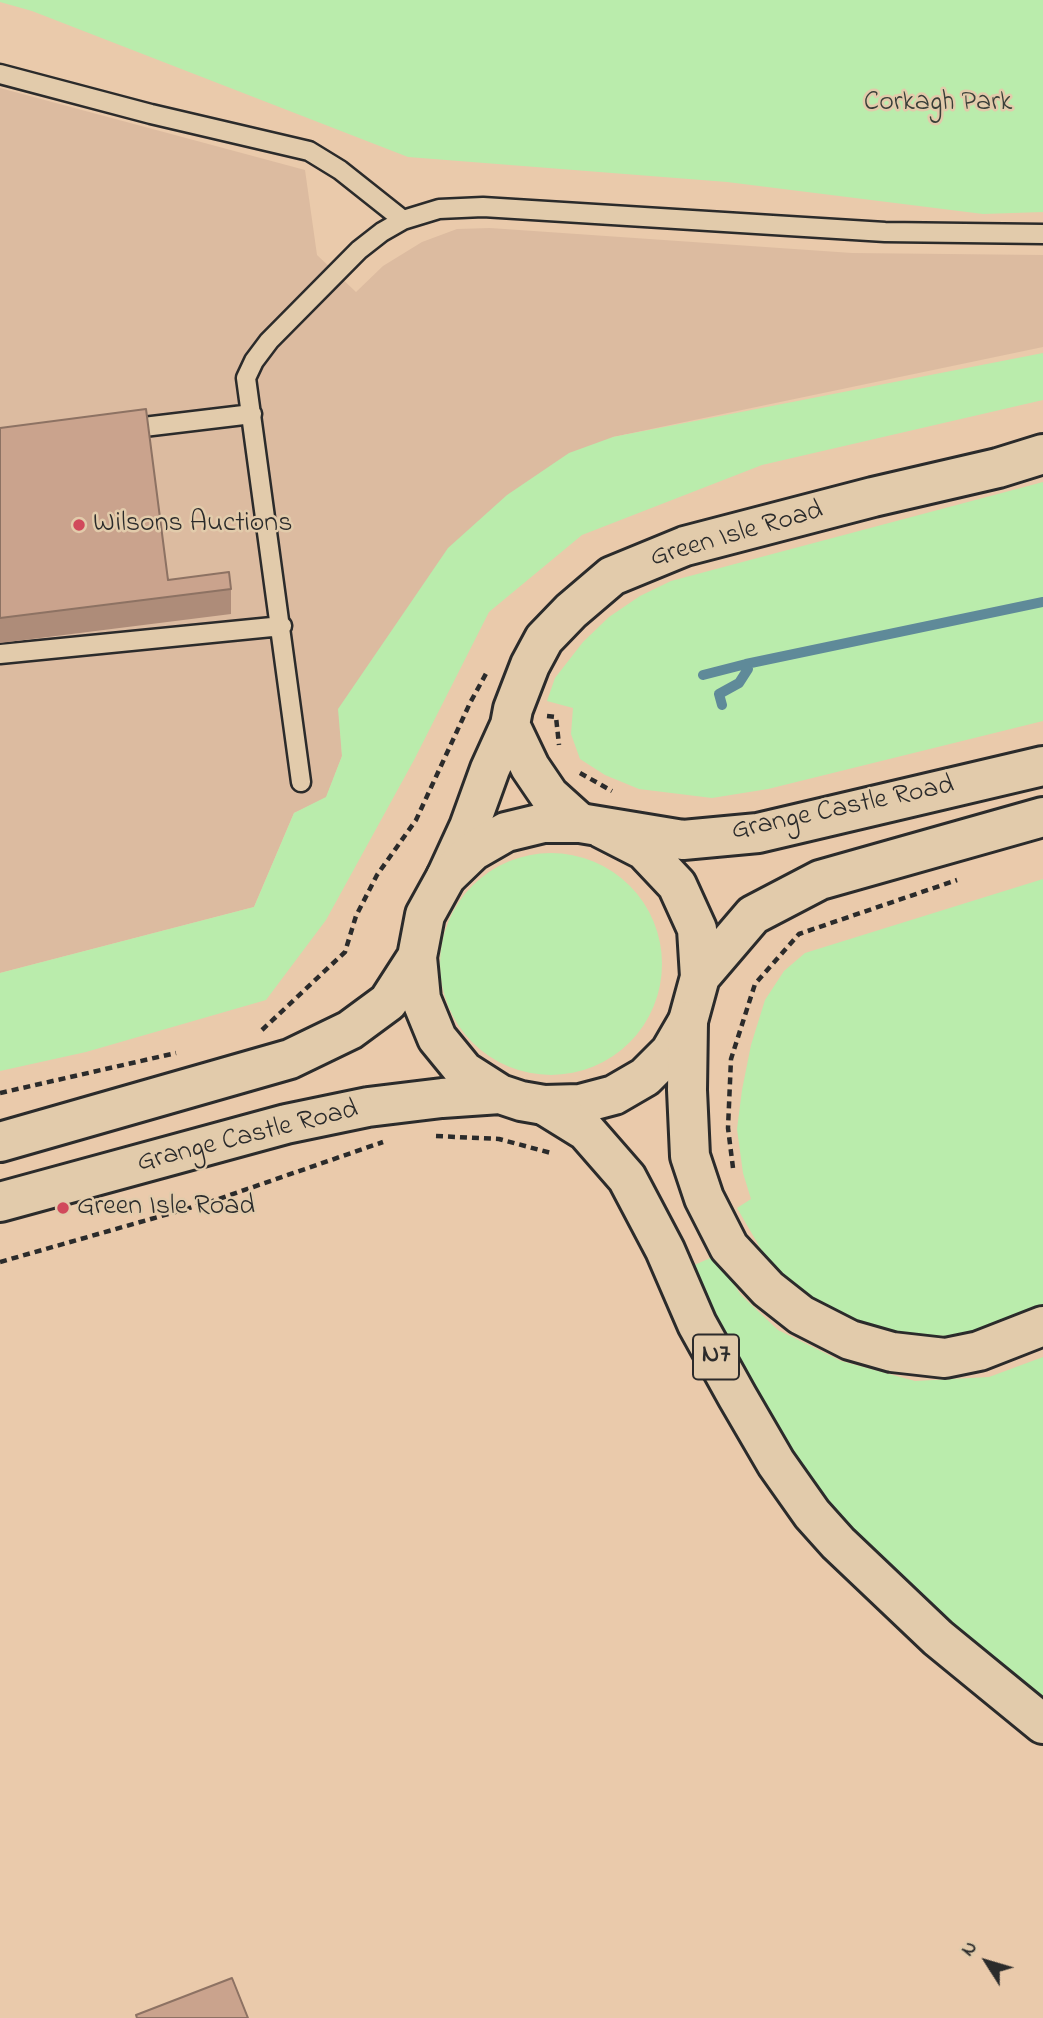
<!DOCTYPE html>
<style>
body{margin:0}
#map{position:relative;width:1043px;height:2018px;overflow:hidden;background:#eacaab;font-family:"Indie Flower",sans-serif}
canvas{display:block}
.north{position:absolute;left:952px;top:1927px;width:70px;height:70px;-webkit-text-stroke:5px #e2cbab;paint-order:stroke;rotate:307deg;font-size:19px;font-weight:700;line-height:28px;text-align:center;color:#2b2b2b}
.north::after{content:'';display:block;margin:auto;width:24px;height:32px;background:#2b2b2b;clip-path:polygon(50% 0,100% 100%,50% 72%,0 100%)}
</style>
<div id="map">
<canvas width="1043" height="2018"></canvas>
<div class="north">N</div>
</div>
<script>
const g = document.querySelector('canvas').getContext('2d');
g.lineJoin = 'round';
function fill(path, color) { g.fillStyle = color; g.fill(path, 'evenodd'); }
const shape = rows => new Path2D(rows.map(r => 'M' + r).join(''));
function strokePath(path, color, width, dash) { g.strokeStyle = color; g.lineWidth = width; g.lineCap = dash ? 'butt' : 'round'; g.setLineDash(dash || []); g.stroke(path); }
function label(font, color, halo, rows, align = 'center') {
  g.font = font + ' "Indie Flower",sans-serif'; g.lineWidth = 5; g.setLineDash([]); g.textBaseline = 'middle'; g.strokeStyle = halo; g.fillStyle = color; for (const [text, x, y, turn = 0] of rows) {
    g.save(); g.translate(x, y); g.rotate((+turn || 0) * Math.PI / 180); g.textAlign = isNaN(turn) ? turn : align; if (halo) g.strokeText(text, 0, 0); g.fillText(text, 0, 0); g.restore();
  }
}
const built = shape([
 [0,88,305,170,317,255,356,292,383,266,422,242,457,229,490,228,852,253,1043,255,1043,347,613,437,339,709,342,756,326,798,294,813,254,907,0,973]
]);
const green = shape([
 [0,0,1043,0,1043,212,983,214,727,182,408,157,32,11,0,2],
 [1043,353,1043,400,762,465,582,535,489,612,414,760,326,920,266,1000,86,1052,0,1071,0,973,254,907,294,813,326,797,342,756,338,709,448,548,507,495,569,453,613,437],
 [1043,482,1043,721,768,789,712,798,639,789,605,775,580,759,571,734,573,708,547,701,555,678,583,642,609,617,640,596,671,581],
 '440 964a111 111 0 1 1 222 0a111 111 0 1 1-222 0Z',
 [1043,879,1043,1309,1003,1327,947,1336,893,1333,842,1316,801,1290,765,1256,737,1208,751,1199,743,1173,737,1129,742,1090,751,1045,765,1000,784,971,805,953],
 [715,1256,741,1295,778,1330,841,1361,915,1381,989,1377,1043,1357,1043,1704,925,1607,846,1526,792,1455,748,1376,692,1266]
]);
const stream = shape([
 [703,675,746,664,1043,602],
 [722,705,719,694,739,683,748,669,746,664]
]);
const path = shape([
 [547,716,556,717,559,745],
 [580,773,612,791],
 [262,1030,345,952,356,916,377,875,416,820,470,703,488,670],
 [0,1093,176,1053],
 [436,1136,499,1139,551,1153],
 [733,1168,728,1128,731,1059,755,984,799,934,957,880],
 [0,1262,207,1203,383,1142]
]);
const service = shape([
 [0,74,151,114,309,151,340,170,403,220,439,209,483,207,885,232,1043,234],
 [127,429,252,414],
 [0,654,282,626],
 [301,782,246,378,254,361,269,341,359,250,382,232,403,220]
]);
const tertiary = shape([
 [510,725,530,767,549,795,580,823],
 [446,877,469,827,490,769,510,725,513,709,530,665,544,639,571,611,612,576,685,546,873,497,998,468,1043,454]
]);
const secondary = shape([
 [601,828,644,850,677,885,697,929,700,977,688,1021,670,1052,645,1077,614,1095,580,1104,544,1105,521,1101,500,1094,464,1071,437,1038,421,999,417,957,425,915,446,877,473,851,506,832,543,823,580,823,683,840,758,833,1043,766],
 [700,977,753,915,820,880,1043,817],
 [0,1142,290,1059,350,1030,388,1002,417,957],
 [0,1202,286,1124,368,1107,442,1098,500,1094]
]);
const trunk = shape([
 [688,1021,687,1090,690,1156,704,1198,729,1247,768,1289,801,1315,850,1340,892,1352,945,1358,979,1351,1043,1326],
 [544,1105,586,1131,627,1178,665,1250,697,1324,737,1396,776,1463,812,1514,838,1543,938,1638,1043,1724]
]);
const wall = shape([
 [0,428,168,580,231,589,231,614,0,643]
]);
const building = shape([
 [146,409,168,580,229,572,231,589,0,618,0,428,146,409],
 [232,1978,248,2018,137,2018,136,2015,232,1978]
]);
const markers = [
 [79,525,7,"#d1495b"],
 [63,1208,7,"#d1495b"]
];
const shields = [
 [716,1357,46]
];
const shieldNames = [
 ["N7",716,1357]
];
const parkNames = [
 ["Corkagh Park",938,104]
];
const poiNames = [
 ["Wilsons Auctions",93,525],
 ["Green Isle Road",77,1208]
];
const streetNames = [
 ["Green Isle Road",737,536,-16],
 ["Grange Castle Road",843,810,-12],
 ["Grange Castle Road",248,1138,-14]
];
fill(built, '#dcbba0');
fill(green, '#baecac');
strokePath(stream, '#5f8a99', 10);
strokePath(service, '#2b2b2b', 23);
strokePath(tertiary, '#2b2b2b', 44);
strokePath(secondary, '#2b2b2b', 44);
strokePath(trunk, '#2b2b2b', 44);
strokePath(path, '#2b2b2b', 4.5, [7, 5]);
strokePath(service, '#e2cbab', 18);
strokePath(tertiary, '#e2cbab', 38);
strokePath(secondary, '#e2cbab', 38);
strokePath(trunk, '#e2cbab', 38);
fill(wall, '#ae8c79');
fill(building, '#caa38d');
strokePath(building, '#8d7263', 2);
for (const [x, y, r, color] of markers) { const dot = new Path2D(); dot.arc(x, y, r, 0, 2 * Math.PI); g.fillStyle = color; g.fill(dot); strokePath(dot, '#e2cbab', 2.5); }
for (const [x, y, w] of shields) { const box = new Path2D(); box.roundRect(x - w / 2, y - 22.5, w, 45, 5); g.fillStyle = '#e2cbab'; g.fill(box); strokePath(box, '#2b2b2b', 2); }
label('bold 26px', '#2b2b2b', null, shieldNames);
label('28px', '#393e38', '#e2cbab', parkNames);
label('28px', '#2b2b2b', '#e2cbab', poiNames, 'left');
label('28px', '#2b2b2b', '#e2cbab', streetNames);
</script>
